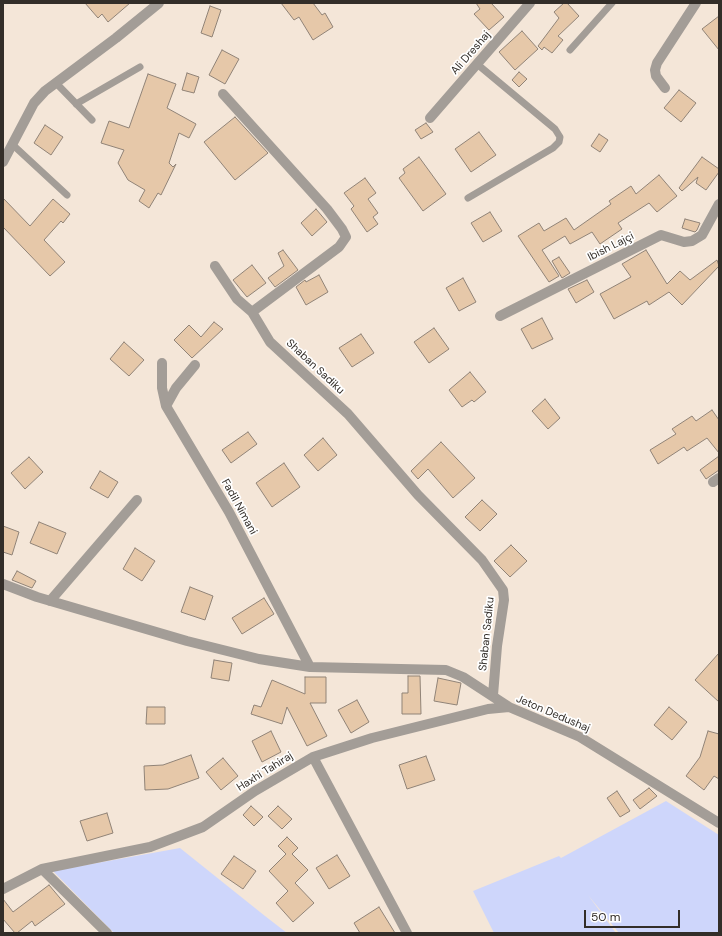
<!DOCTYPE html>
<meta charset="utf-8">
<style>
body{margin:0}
#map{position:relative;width:722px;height:936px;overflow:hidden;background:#f4e6d8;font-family:"DM Sans",sans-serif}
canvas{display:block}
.frame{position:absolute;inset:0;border:4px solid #332e29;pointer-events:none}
.scale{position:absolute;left:584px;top:910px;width:96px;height:18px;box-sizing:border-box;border:2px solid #332e29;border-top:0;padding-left:5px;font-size:12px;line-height:14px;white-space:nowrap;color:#332e29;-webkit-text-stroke:3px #fff;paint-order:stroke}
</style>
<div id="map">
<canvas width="722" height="936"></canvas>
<div class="frame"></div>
<div class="scale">50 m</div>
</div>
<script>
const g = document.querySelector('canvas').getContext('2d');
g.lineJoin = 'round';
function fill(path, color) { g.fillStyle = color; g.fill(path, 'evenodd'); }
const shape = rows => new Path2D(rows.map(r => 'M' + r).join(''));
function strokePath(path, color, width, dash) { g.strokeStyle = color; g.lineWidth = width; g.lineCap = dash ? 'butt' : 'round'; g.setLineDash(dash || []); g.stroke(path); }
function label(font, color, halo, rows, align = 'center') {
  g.font = font + ' "DM Sans",sans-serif'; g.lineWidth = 3.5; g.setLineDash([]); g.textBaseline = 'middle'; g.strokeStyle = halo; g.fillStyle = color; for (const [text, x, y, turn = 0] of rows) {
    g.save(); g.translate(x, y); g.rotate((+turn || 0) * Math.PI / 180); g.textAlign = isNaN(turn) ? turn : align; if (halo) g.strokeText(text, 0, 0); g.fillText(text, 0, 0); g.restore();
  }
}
const green = shape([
 [666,801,719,835,719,933,619,933,588,895,616,933,494,933,473,891,559,856,561,858],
 [180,848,265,916,287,933,114,933,53,871]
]);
const building = shape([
 [85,3,130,3,108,22,102,14,98,18,85,3],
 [281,3,313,3,322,15,325,13,333,27,313,40,299,17,294,20,281,3],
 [476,3,491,3,504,17,489,30,474,14,480,9,476,3],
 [564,3,567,3,579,16,558,36,563,40,552,53,544,47,542,50,538,46,559,18,554,12,564,3],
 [210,6,221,10,212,37,201,33,210,6],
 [719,16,719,50,702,29,719,16],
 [522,31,538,49,515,70,499,52,522,31],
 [222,50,239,59,225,84,209,75,222,50],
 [519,72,527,79,519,87,512,80,519,72],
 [187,73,199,77,194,93,182,90,187,73],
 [148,74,176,84,167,108,196,124,189,138,179,133,169,163,173,167,176,164,161,195,158,193,149,208,139,201,145,190,128,180,118,163,124,150,101,143,109,121,129,128,148,74],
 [679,90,696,103,681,122,664,108,679,90],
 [235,117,268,153,235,180,204,142,235,117],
 [426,123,433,132,421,139,415,130,426,123],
 [45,125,63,137,51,155,34,143,45,125],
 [479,132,496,155,471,172,455,149,479,132],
 [599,134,608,140,600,152,591,146,599,134],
 [419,157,446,194,423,211,399,178,405,173,403,169,419,157],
 [702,157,719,169,719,172,706,190,696,183,698,177,682,191,679,188,702,157],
 [659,175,677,196,657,212,649,203,618,223,622,229,600,244,592,232,570,244,565,236,542,250,559,276,549,282,518,236,539,223,544,231,566,218,574,230,611,204,609,201,631,186,636,194,659,175],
 [365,178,376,193,368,199,378,213,373,217,378,224,367,232,351,209,354,206,344,193,365,178],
 [3,198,30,226,53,199,70,214,63,223,61,221,44,240,65,262,50,276,3,227,3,198],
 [316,209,327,222,312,236,301,223,316,209],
 [490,212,502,231,483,242,471,223,490,212],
 [685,219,700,223,697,230,695,232,682,228,685,219],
 [283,250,298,270,275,287,268,278,284,266,278,253,283,250],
 [646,250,667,284,680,271,690,280,717,260,719,266,682,305,669,292,649,305,647,301,614,319,600,294,631,277,622,264,646,250],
 [559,257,570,273,562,278,552,261,559,257],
 [252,265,266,283,247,297,233,280,252,265],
 [319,275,328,292,306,305,296,287,305,280,306,282,319,275],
 [463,278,476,302,459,311,446,288,463,278],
 [587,280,594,292,576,303,568,289,587,280],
 [542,318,553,339,532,349,521,329,542,318],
 [214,322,223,329,192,358,174,340,189,325,201,337,214,322],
 [434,328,449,349,429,363,414,342,434,328],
 [361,334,374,353,352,367,339,348,361,334],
 [124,342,144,360,129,376,110,359,124,342],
 [470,372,486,392,474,402,472,400,462,407,449,390,470,372],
 [545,399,560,418,548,429,532,411,545,399],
 [712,410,719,420,719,453,707,438,687,451,684,447,658,464,650,450,676,434,672,429,692,416,696,421,712,410],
 [248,432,257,444,231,463,222,450,248,432],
 [323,438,337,455,318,471,304,455,323,438],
 [441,442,475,478,453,498,428,469,418,479,411,471,441,442],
 [719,456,719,470,706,479,700,470,719,456],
 [29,457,43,472,25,489,11,473,29,457],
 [284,463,300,487,272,507,256,483,284,463],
 [100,471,118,482,108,498,90,488,100,471],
 [482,500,497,514,480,531,465,517,482,500],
 [39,522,66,533,57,554,30,543,39,522],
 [3,526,19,532,12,555,3,552,3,526],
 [511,545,527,561,510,577,494,561,511,545],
 [135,548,155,561,142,581,123,569,135,548],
 [17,571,36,581,32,588,12,580,17,571],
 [190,587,213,596,205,620,181,612,190,587],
 [264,598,274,614,242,634,232,618,264,598],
 [719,653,719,702,695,680,719,653],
 [214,660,232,663,229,681,211,678,214,660],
 [408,676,420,676,421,714,402,714,402,693,408,693,408,676],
 [305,677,326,677,326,703,310,703,327,736,307,746,287,707,282,724,251,714,254,705,261,707,272,680,305,694,305,677],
 [438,678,461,683,457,705,434,701,438,678],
 [357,700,369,722,351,733,338,710,357,700],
 [147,707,165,707,165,724,146,724,147,707],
 [669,707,687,722,672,740,654,725,669,707],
 [271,731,281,752,262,762,252,741,271,731],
 [708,731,719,734,719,779,714,776,704,790,686,776,700,757,708,731],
 [191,755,199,778,168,789,145,790,144,766,163,765,191,755],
 [426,756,435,780,407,789,399,765,426,756],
 [223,758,238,776,221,790,206,772,223,758],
 [649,788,657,796,640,809,633,800,649,788],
 [617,791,630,811,620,817,607,798,617,791],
 [251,806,263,817,254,826,243,815,251,806],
 [278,806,292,819,282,829,268,816,278,806],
 [107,813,113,833,87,841,80,821,107,813],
 [287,837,298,848,292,854,308,870,295,883,314,903,293,922,276,903,288,891,269,871,286,854,278,846,287,837],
 [337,855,350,876,329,889,316,868,337,855],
 [234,856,256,871,243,889,221,874,234,856],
 [49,885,65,904,35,926,32,921,17,933,15,933,3,919,3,899,13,912,49,885],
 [379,907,395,933,360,933,354,923,379,907]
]);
const lane = shape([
 [570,50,612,3],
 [56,83,92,120],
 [76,104,140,67],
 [13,145,67,195],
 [468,198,553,148,559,142,560,137,555,129,477,64]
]);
const street = shape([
 [665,88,656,76,655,70,657,63,696,3],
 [223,94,327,209,342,229,346,237,339,247,252,312,270,342,348,414,418,495,482,560,503,590,504,600,497,646,493,695],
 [430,118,530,3],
 [3,162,34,103,45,91,116,38,159,3],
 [215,266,237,299,252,312],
 [500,316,661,235,684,242,692,241,702,235,719,204],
 [162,363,162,388,166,406],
 [195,365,176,388,166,406,229,512,310,667],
 [713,482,719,478],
 [3,584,37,597,187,641,259,659,310,667,446,670,463,677,509,707],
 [50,601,137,500],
 [313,757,407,933],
 [42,869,107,933],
 [3,889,42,869,150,847,203,827,255,791,313,757,372,738,488,709,509,707,580,737,719,823]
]);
const streetNames = [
 ["Ali Dreshaj",471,53,-49],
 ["Ibish Lajçi",611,247,-27],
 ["Shaban Sadiku",315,367,43],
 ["Fadil Nimani",239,507,61],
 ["Shaban Sadiku",487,634,-84],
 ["Jeton Dedushaj",553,714,23],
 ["Haxhi Tahiraj",265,772,-32]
];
fill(green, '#ced6fb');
fill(building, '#e6c8a9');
strokePath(building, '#908377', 1);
strokePath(lane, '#a39d97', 7);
strokePath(street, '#a39d97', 10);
label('11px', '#332e29', '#fff', streetNames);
</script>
